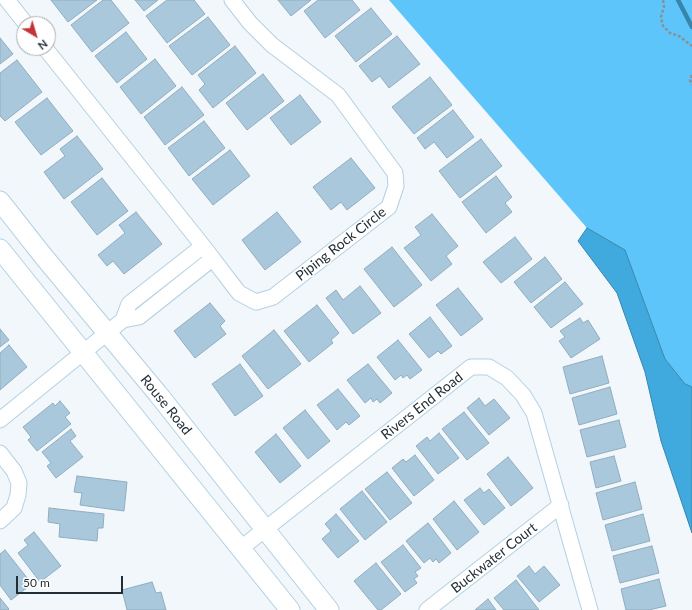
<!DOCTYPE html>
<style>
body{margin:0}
#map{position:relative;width:692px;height:610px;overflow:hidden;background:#f1f7fb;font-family:Lato,sans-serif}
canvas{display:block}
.north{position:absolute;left:16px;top:16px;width:40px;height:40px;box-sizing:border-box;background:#fff;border:1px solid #a7abae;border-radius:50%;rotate:142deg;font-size:11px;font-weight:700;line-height:16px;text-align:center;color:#222e35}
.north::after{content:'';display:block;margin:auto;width:14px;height:18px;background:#c43437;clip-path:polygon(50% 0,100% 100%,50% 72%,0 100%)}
.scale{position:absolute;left:16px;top:576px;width:107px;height:18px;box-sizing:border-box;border:2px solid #222e35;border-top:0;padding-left:5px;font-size:12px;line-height:14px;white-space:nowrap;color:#222e35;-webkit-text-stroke:3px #fff;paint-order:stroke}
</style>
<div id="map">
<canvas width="692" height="610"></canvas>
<div class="north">N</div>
<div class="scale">50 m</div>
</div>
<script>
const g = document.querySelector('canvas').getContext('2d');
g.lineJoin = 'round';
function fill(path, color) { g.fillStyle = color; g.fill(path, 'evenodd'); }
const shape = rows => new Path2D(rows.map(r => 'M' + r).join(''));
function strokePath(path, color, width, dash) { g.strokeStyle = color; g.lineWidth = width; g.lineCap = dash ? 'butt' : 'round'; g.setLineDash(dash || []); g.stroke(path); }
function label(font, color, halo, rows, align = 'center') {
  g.font = font + ' Lato,sans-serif'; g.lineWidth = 3; g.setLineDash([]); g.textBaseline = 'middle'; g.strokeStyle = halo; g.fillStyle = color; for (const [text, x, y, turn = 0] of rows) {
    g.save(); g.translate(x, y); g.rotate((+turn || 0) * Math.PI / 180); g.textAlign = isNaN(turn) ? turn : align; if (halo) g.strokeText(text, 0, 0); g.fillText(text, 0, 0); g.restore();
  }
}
const forest = shape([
 [389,0,692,0,692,387,685,384,665,359,625,250,587,228]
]);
const water = shape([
 [587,228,625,250,665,359,685,384,692,387,692,533,661,441,645,372,617,293,578,241,587,228]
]);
const stream = shape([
 [678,0,692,27]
]);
const building = shape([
 [51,0,97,0,68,22,51,0],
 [103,0,111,0,129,23,92,52,71,25,103,0],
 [135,0,158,0,144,11,135,0],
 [167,0,194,0,205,14,167,43,146,16,167,0],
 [278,0,311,0,291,16,278,0],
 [318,0,352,0,360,10,325,38,304,11,318,0],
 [371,8,392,34,356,62,335,36,371,8],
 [208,17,230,45,192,75,169,46,208,17],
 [126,32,147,59,117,83,95,56,126,32],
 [397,36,420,64,389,88,380,76,372,82,359,66,397,36],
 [0,38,13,54,0,64,0,38],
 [235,46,256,73,213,108,199,90,205,84,198,75,235,46],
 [155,59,176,86,141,114,120,87,155,59],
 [17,60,42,92,5,121,0,116,0,73,17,60],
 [263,74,284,101,247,130,226,103,263,74],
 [430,77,452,105,414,134,392,107,430,77],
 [182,87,204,115,165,145,144,117,182,87],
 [300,95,321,122,291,145,270,118,300,95],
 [47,98,73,131,41,155,15,122,47,98],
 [453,110,474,137,447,158,434,142,425,149,417,138,453,110],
 [204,121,225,148,189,176,168,148,204,121],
 [77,136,103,169,64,199,44,172,65,156,60,149,77,136],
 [481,139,502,166,460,198,439,171,481,139],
 [230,150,250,176,213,205,192,179,230,150],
 [351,158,375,188,347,210,341,202,331,210,313,187,351,158],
 [496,176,512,197,505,203,512,212,486,233,462,202,496,176],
 [102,178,128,211,97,235,71,202,102,178],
 [136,212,162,244,124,274,113,261,107,266,98,255,125,233,119,225,136,212],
 [277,212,301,242,265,270,242,240,277,212],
 [432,214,458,246,446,256,452,264,431,281,404,248,421,235,415,227,432,214],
 [515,237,532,259,501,283,483,262,515,237],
 [392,247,422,285,394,307,364,269,392,247],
 [545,257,562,279,531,303,514,282,545,257],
 [565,282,583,304,551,328,534,307,565,282],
 [360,286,381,313,353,334,326,298,336,290,343,300,360,286],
 [458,288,483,319,461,336,436,305,458,288],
 [210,303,225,321,220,326,226,334,195,358,174,331,210,303],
 [317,305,339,333,331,340,333,343,309,362,284,331,317,305],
 [430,317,452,346,441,354,438,351,429,358,409,334,430,317],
 [580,318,583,323,588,320,600,339,571,358,559,341,565,337,560,331,580,318],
 [0,329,9,340,0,347,0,329],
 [274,330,301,364,268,389,242,356,274,330],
 [398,340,422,370,410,379,407,375,403,378,401,375,395,380,377,357,398,340],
 [9,345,27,367,0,390,0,353,9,345],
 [602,356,609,383,570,394,563,367,602,356],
 [240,364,263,396,235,416,212,384,240,364],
 [368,364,392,393,380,403,377,399,373,402,371,398,365,403,347,380,368,364],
 [610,387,617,414,579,425,572,398,610,387],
 [338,389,360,416,349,425,346,422,337,430,317,405,338,389],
 [479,398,485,406,494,399,510,418,489,435,467,408,479,398],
 [60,401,70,413,65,417,71,424,37,451,28,440,31,437,23,427,53,403,55,406,60,401],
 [305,410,330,441,308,459,283,428,305,410],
 [464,412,489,443,467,460,442,429,464,412],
 [619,420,626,447,587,457,580,430,619,420],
 [71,429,76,436,70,441,83,457,56,478,47,466,51,463,42,452,71,429],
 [439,433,459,458,438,474,416,446,427,437,430,441,439,433],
 [276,434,301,466,280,483,255,452,276,434],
 [415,455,434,480,414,496,392,468,403,459,406,462,415,455],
 [614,456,621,481,596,488,590,462,614,456],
 [508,457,533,488,511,506,487,474,508,457],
 [387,472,412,503,390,520,365,489,387,472],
 [77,476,127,482,124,511,80,505,82,493,74,492,77,476],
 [635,482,642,509,603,520,596,493,635,482],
 [480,488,484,493,489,489,505,508,484,525,464,500,480,488],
 [362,491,387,522,365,540,340,509,362,491],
 [454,501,479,532,457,550,433,519,454,501],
 [49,508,104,514,103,528,98,528,97,541,59,537,60,524,48,522,49,508],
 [336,514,359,541,338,558,322,539,331,531,325,524,336,514],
 [643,514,650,541,612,551,605,525,643,514],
 [428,523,451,553,439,563,436,559,433,562,430,558,424,563,406,541,428,523],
 [34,532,61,566,40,582,18,553,28,545,24,540,34,532],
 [403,545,421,568,415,572,418,576,414,579,417,583,405,592,381,562,403,545],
 [652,546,659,573,620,583,613,556,652,546],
 [5,550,32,584,11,600,0,585,0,554,5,550],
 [376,563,401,594,381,610,378,610,354,581,376,563],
 [529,566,535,574,544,566,560,585,539,602,517,576,529,566],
 [659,579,666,606,649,610,626,610,621,589,659,579],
 [516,580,539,610,504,610,494,598,516,580],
 [152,582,156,593,161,592,166,610,127,610,122,590,152,582],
 [0,598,9,609,8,610,0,610,0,598],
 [488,599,496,610,475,610,488,599]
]);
const path = shape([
 [663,0,664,7,661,17,663,26,670,33,679,36,692,46],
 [692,75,690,80,692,85]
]);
const minor = shape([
 [7,0,26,24],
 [45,48,203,246,239,293,256,302,273,297,389,207,396,186,395,173,338,95,272,45,250,23,232,0],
 [123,320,129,304,203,246],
 [0,420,123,320,139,317,212,259],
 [0,453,14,471,19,483,18,495,14,508,0,521],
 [240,549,471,367,489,367,507,378,523,395,534,413,590,610],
 [427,610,561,505]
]);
const tertiary = shape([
 [0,201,44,257,158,394,329,610],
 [0,249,290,610]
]);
const streetNames = [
 ["Piping Rock Circle",341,244,-38],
 ["Rouse Road",166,405,51],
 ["Rivers End Road",422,406,-38],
 ["Buckwater Court",494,558,-38]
];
fill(forest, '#5ec5fb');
fill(water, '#40aadf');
strokePath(water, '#3785ac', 1);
strokePath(stream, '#3785ac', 4.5);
fill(building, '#aac8db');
strokePath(building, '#90adbf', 1);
strokePath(minor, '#b2d1e3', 17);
strokePath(tertiary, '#b2d1e3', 21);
strokePath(path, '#889197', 2.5, [3, 2]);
strokePath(minor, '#fff', 15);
strokePath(tertiary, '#fff', 19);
label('14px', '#222e35', '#fff', streetNames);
</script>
